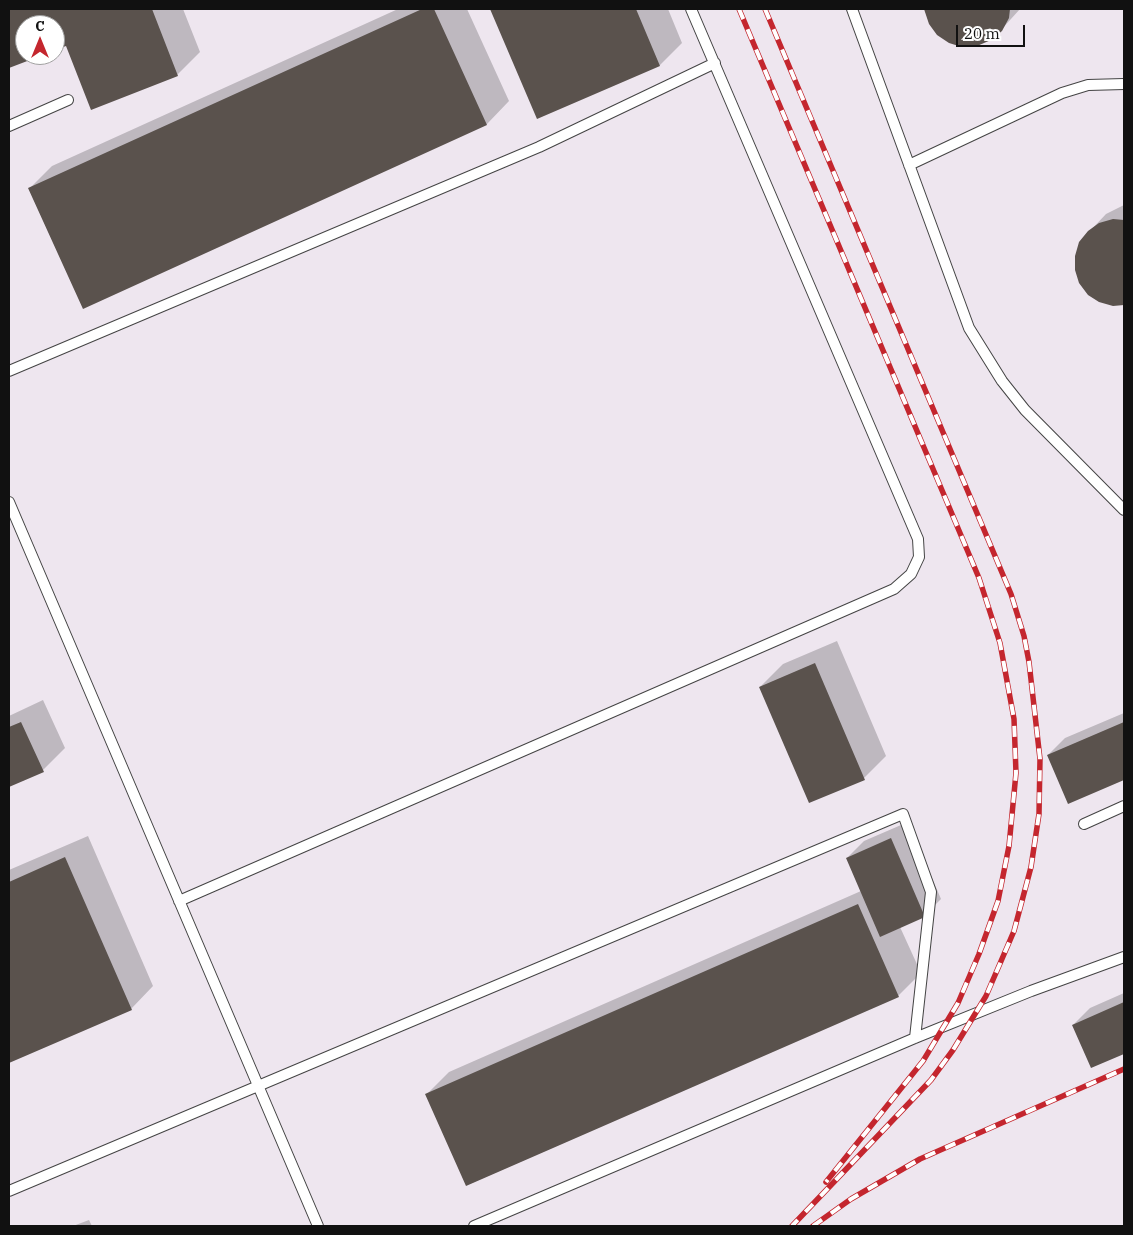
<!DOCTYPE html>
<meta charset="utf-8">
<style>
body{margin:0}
#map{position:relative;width:1133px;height:1235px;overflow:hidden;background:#fffdf5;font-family:"IBM Plex Serif",serif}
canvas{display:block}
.frame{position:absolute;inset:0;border:10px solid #111;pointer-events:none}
.north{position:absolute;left:15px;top:15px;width:50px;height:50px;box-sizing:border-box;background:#fff;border:1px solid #a0a0a0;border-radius:50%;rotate:0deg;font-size:14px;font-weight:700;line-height:20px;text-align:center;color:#111}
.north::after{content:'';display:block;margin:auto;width:18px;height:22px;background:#c4262e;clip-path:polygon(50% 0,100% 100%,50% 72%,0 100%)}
.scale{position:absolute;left:956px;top:25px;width:69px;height:22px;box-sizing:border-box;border:2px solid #111;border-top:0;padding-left:6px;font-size:15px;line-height:18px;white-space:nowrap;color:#111;-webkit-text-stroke:4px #fff;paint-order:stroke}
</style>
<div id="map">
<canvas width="1133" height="1235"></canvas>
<div class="frame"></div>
<div class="north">С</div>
<div class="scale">20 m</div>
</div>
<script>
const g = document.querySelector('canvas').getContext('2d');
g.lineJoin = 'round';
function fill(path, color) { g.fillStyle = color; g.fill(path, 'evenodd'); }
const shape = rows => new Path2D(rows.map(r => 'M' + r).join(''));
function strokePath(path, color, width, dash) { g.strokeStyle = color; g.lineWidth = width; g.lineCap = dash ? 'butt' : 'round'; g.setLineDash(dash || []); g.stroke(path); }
const industrial = shape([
 [9,9,1124,9,1124,1226,9,1226],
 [25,25,55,25,55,55,25,55]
]);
const shadow = shape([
 [9,9,183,9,200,52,177,75,67,45,55,49,55,25,25,25,25,55,40,55,9,67],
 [398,9,467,9,509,101,487,124,83,307,29,189,52,166],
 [491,9,668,9,682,43,660,65,538,117],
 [925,9,1020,9,1001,30],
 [1124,205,1124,304,1113,305,1089,232,1106,214],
 [837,641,886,756,864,778,760,687,783,664],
 [43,700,65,748,43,770,9,786,9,716],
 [1124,713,1124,778,1068,802,1048,755,1065,738],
 [908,822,941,899,924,916,900,927,921,973,898,996,467,1185,427,1094,449,1072,861,891,847,858,864,841],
 [88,836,153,986,131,1009,9,1062,9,870],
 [1124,993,1124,1052,1092,1067,1073,1025,1090,1008],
 [89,1220,92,1226,73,1226]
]);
const building = shape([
 [9,9,152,9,178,76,91,110,66,46,55,50,55,25,25,25,25,55,43,55,9,68],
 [422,9,434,9,487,125,83,309,28,188],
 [490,9,636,9,660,66,537,119],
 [924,9,1010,9,1009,18,1002,31,991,40,977,46,962,47,949,43,937,35,929,24],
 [1113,219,1124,220,1124,305,1113,306,1099,302,1088,295,1079,283,1075,270,1075,256,1079,242,1088,231,1099,223],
 [815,663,865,780,809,803,759,687],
 [21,722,44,772,9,787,9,727],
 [1124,722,1124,780,1068,804,1047,755],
 [891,838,925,917,880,937,846,858],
 [65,857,132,1010,9,1063,9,882],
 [858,904,899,997,466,1186,425,1094],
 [1124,1002,1124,1054,1091,1068,1072,1025]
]);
const service = shape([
 [852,9,969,328,1002,381,1025,410,1124,510],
 [9,126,68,100],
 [909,165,1062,93,1088,85,1124,84],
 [9,371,539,147,715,63],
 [9,502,318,1226],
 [1084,824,1124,806],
 [179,901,894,589,911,574,919,557,918,539,691,9],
 [9,1191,903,814,931,892,915,1038],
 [474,1226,915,1038,1031,991,1124,957]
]);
const rail = shape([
 [739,9,979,578,1000,643,1014,719,1016,773,1009,846,998,901,979,954,958,1003,923,1061,826,1182],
 [765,9,1011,594,1024,636,1029,662,1040,759,1039,814,1031,867,1014,931,986,996,953,1050,931,1080,792,1226],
 [813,1226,851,1199,920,1159,1124,1069]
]);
fill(industrial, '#eee6ef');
fill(shadow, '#0003');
fill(building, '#5a524d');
strokePath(service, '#444', 12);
strokePath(service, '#fff', 10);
strokePath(rail, '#c4262e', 5.5);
strokePath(rail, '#fff', 4, [11]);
</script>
